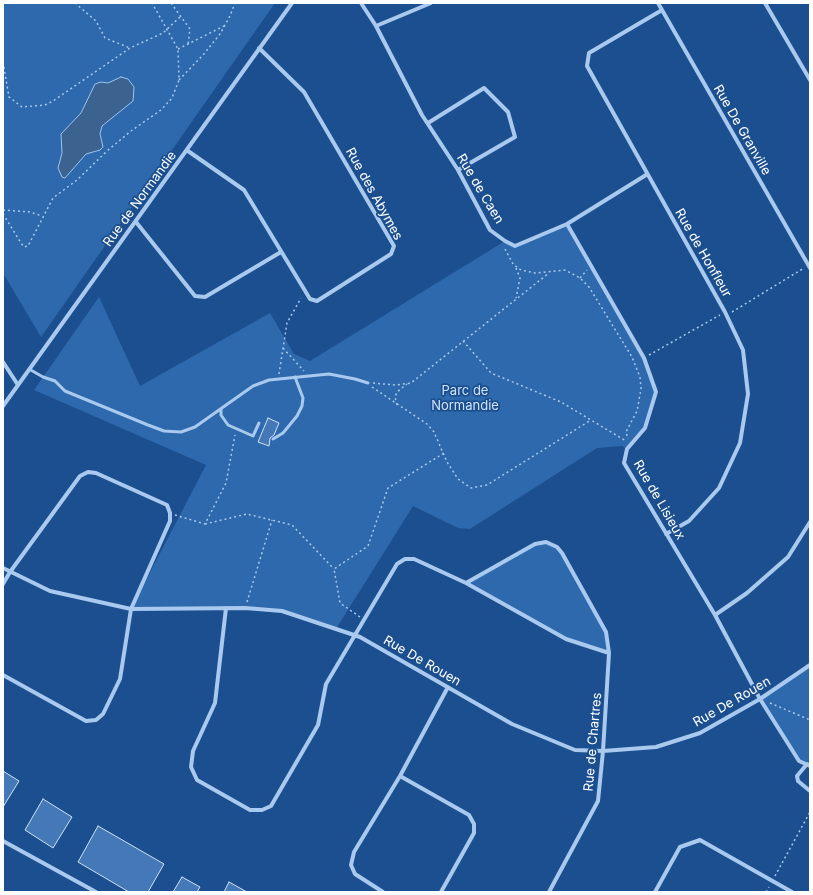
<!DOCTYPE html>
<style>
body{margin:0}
#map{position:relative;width:813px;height:895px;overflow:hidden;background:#1b4f8f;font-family:Inter,sans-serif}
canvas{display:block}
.frame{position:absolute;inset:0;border:4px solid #fff;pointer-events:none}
</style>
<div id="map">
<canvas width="813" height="895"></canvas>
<div class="frame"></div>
</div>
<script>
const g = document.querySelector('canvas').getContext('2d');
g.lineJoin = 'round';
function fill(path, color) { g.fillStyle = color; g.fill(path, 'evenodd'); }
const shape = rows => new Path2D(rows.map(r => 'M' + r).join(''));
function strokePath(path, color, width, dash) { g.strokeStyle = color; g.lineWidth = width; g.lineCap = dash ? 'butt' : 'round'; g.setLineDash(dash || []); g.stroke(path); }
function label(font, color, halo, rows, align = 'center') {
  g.font = font + ' Inter,sans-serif'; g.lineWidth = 3.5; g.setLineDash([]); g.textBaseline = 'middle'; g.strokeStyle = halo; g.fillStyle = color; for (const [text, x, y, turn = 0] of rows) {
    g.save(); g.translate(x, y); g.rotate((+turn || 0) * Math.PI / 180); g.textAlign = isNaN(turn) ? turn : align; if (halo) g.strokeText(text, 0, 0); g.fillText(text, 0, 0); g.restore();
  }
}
const green = shape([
 [3,3,275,3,41,337,3,273],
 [567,224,644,358,656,392,645,428,627,449,622,446,597,448,470,529,458,528,413,506,336,629,282,611,245,608,131,609,206,465,34,390,99,297,140,386,270,313,294,354,310,361,505,241,515,246],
 [546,542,557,547,606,632,609,653,566,639,466,583,535,544],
 [810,662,810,766,799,761,760,699]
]);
const water = shape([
 [121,77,128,79,134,87,133,101,102,126,100,134,103,147,100,150,86,154,65,178,62,177,58,168,62,153,61,134,81,113,95,84,101,82,108,83,121,77]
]);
const building = shape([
 [268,418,279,423,274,435,270,438,269,446,258,442,268,418],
 [3,771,19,781,3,807,3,771],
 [43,799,72,817,53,848,25,830,43,799],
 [98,826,164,864,148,892,129,892,78,862,98,826],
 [182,877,200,887,197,892,173,892,182,877],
 [229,882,247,892,224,892,229,882]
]);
const path = shape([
 [75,3,96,21,105,38,130,48],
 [171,3,190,29,188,45],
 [178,49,224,26],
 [3,62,9,97,22,107,45,105,53,101,130,48,163,33,181,16],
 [179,80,203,55,220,34,230,16,235,3],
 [3,210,30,212,42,216],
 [3,214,21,243,24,247,28,246,53,198,77,180,107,151,131,131,161,110,172,98,179,80,178,49,152,3],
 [505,249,513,264,521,270,535,273,565,270,580,278,589,287,632,357,640,377,641,389,637,411,626,432,628,439],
 [516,268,520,278,516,298],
 [580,278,587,270],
 [732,312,804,268],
 [463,341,491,373,561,402,626,441],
 [283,348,304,371],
 [649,355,720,315],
 [279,374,287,323,301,298],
 [373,383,395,385,411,383,549,273],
 [372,387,427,424,434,432,447,462,458,479,471,488,487,485,591,420],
 [397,405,395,397,397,392,407,384],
 [175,515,205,524,226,483,235,435],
 [205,524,247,514,292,525,334,569],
 [247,602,272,520],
 [360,617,340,603,334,569,368,546,388,488,444,453],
 [770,703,810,720],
 [775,876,810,812],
 [766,892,769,887]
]);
const service = shape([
 [29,369,43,377,55,381,65,391,148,425,164,431,181,432,195,427,253,386,269,380,329,374,355,379,368,383],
 [221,409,221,415,228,425,253,436,259,423],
 [273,439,283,433,297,416,302,406,303,398,295,377]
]);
const minor = shape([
 [361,3,376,26,422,115,458,170,490,230,505,241,515,246,567,224,646,175],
 [658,3,810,268],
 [765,3,810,80],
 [662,10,589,53,587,66,725,312,743,350,748,394,740,443,719,488,689,521,666,534],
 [376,26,431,3],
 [428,123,484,88,508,112,515,137,458,170],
 [188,151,244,190,310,299,317,301,391,254,394,246,304,92,259,48],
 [136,222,195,296,205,297,281,252],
 [567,224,644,358,656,392,645,428,627,449,624,463,715,615,760,699,799,761,810,766],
 [3,362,18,385],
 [3,406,292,3],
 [3,568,50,591,131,609,245,608,282,611,360,637,512,724,575,750,603,751,656,747,700,733,760,699,810,665],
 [466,583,535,544,546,542,557,547,562,553,606,632,609,653,603,751,598,801,549,892],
 [3,584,10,572,80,476,88,472,96,473,167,505,170,513,170,521,131,609,120,679,103,714,96,720,86,721,3,675],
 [226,608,215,703,193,751,191,767,197,780,250,810,262,810,271,806,318,725,326,684,397,564,405,559,414,559,466,583,566,639,609,653],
 [715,615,747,593,788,557,810,522],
 [807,764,797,776,798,781,810,791],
 [400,776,469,815,474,824,474,833,441,892],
 [3,841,96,892],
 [383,892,355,874,351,865,354,852,400,776,448,687],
 [655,892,680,847,700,840,792,892]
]);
const streetNames = [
 ["Rue De Granville",742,130,60],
 ["Rue de Caen",480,189,59],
 ["Rue des Abymes",374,194,61],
 ["Rue de Normandie",140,199,-54],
 ["Rue de Honfleur",703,253,60],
 ["Rue de Lisieux",659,500,60],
 ["Rue De Rouen",422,661,30],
 ["Rue De Rouen",732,702,-30],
 ["Rue de Chartres",593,742,-85]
];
const parkNames = [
 ["Parc de",465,391],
 ["Normandie",465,406]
];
fill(green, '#2e69ad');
fill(water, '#3c6290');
strokePath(water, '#9cc4f0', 1);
fill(building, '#4478b7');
strokePath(building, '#cfe3fa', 1);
strokePath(path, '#a9c9ee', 1.5, [2, 3]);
strokePath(service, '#a9c9ee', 3);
strokePath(minor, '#a9c9ee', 4);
label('13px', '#fff', '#1b4f8f', streetNames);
label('13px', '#cfe3fa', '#1b4f8f', parkNames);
</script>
